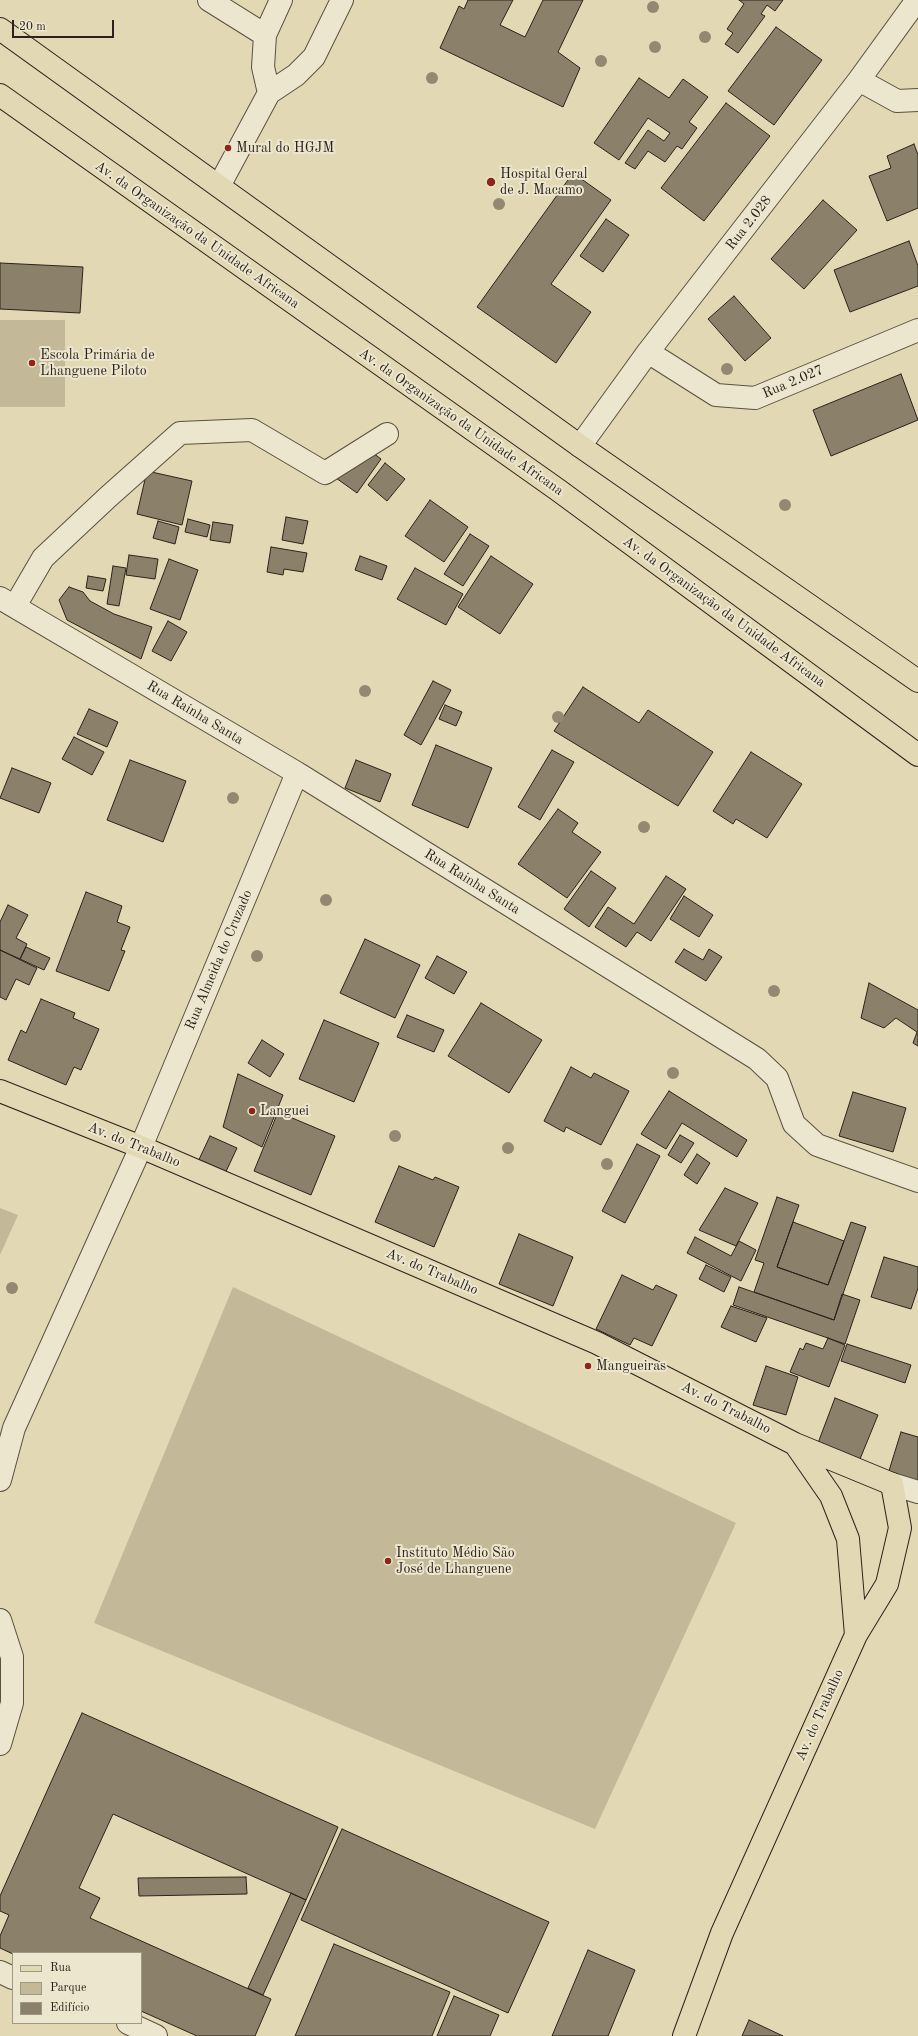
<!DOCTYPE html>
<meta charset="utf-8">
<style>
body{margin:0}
#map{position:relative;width:918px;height:2036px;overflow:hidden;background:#e2d8b3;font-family:"Old Standard TT",serif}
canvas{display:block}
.legend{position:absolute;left:12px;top:1952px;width:130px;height:72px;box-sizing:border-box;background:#ece6ce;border:1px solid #a09886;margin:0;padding:5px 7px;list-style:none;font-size:12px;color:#2d221b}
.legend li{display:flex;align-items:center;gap:8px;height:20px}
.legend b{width:20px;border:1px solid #a09886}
.scale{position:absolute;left:12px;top:20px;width:102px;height:18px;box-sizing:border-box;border:2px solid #2d221b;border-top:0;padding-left:5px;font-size:12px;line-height:14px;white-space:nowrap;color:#2d221b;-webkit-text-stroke:3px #ece6ce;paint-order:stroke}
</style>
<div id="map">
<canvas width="918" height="2036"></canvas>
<ul class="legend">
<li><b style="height:5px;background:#e2d8b3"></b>Rua</li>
<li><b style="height:11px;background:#c3b999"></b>Parque</li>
<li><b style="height:11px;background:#8b816a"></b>Edifício</li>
</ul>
<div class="scale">20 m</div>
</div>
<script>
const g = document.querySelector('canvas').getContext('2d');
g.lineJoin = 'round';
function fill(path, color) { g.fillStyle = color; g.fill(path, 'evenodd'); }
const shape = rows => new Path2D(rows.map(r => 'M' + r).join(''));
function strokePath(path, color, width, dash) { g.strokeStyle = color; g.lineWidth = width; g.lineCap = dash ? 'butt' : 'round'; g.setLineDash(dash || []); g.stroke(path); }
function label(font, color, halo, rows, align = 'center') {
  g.font = font + ' "Old Standard TT",serif'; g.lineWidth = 4; g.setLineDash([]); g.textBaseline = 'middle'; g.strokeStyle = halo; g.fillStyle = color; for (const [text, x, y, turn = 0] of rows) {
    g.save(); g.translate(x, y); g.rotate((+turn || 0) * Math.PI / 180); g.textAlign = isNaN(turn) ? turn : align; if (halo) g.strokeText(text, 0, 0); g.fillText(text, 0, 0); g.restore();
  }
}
const green = shape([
 [0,320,65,320,65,407,0,407],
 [0,1208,18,1215,0,1255],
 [233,1287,736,1523,595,1829,94,1623]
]);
const building = shape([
 [468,0,513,0,500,25,525,37,543,0,583,0,558,52,580,68,563,107,440,48,459,6,464,9,468,0],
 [739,0,783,0,775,11,767,5,761,14,765,16,738,53,725,44,733,33,727,29,744,4,739,0],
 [776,27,822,60,774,125,728,91,776,27],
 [639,78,669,98,683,79,708,97,689,122,697,128,682,149,677,146,665,162,648,151,635,169,625,163,648,130,664,141,670,133,648,118,619,160,594,143,639,78],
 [726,103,770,136,704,221,661,188,726,103],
 [914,144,918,155,918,208,887,221,869,176,891,168,887,156,914,144],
 [573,173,611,200,551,284,591,312,556,363,477,307,573,173],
 [823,200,857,230,804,289,771,259,823,200],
 [606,219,629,235,603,272,580,256,606,219],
 [909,241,918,266,918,286,850,312,834,270,909,241],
 [0,263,83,267,80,313,0,309,0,263],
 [734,296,771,338,745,361,708,319,734,296],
 [901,374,918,420,831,456,813,410,901,374],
 [361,444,381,459,357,493,336,478,361,444],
 [385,463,405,479,387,501,368,485,385,463],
 [147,471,192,481,182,525,137,514,147,471],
 [430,500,468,527,444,562,405,536,430,500],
 [286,517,308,521,303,544,282,540,286,517],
 [188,519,210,525,207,537,185,532,188,519],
 [158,521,179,527,175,544,153,538,158,521],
 [213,522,233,525,230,543,210,540,213,522],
 [470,534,489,546,463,586,444,574,470,534],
 [271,547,307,553,303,572,284,569,283,575,267,572,271,547],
 [129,555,158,559,155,579,126,575,129,555],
 [360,556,387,566,382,580,355,570,360,556],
 [491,556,533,584,500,634,458,607,491,556],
 [169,559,198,570,180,620,150,609,169,559],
 [113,566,126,568,119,606,107,604,113,566],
 [415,568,463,594,446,625,397,599,415,568],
 [88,576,106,579,103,591,86,588,88,576],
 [69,587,83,592,90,601,114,614,152,627,141,659,67,620,59,600,69,587],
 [168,621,187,632,171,661,152,651,168,621],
 [433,681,451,690,421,745,404,735,433,681],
 [583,687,639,723,648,710,713,752,678,806,554,731,583,687],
 [445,705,462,712,456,726,439,719,445,705],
 [89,709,118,722,107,747,77,734,89,709],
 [74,737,104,752,92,775,62,759,74,737],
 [436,745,492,768,468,828,412,805,436,745],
 [552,750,574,762,540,820,518,807,552,750],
 [751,752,802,784,767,838,736,819,733,824,713,811,751,752],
 [130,760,186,781,163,842,107,820,130,760],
 [356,760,391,774,380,802,345,788,356,760],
 [12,768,51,783,39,813,0,798,12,768],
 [558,809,578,823,572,832,601,852,567,898,518,864,558,809],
 [591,871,616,888,589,927,564,909,591,871],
 [666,876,686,889,651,941,637,932,626,947,595,927,608,907,634,924,666,876],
 [86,892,122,906,117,922,130,927,121,950,125,951,109,991,56,971,86,892],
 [684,896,713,915,699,937,670,919,684,896],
 [8,905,28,915,16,938,27,944,20,959,0,950,0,922,8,905],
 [365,939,420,965,395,1018,340,993,365,939],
 [26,947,50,958,44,970,20,959,26,947],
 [684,949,703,960,709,949,722,957,706,981,675,962,684,949],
 [0,950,37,968,29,985,16,979,6,1000,0,997,0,950],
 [437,956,467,972,454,994,425,978,437,956],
 [869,983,918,1010,918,1046,913,1043,917,1032,896,1018,884,1028,861,1018,869,983],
 [41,999,75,1013,73,1018,99,1029,81,1070,74,1067,66,1085,8,1060,21,1030,26,1033,41,999],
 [481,1003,542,1040,509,1093,448,1056,481,1003],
 [407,1015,444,1030,434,1052,397,1037,407,1015],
 [324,1020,379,1043,354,1102,299,1079,324,1020],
 [262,1040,284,1054,270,1077,248,1063,262,1040],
 [571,1067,591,1078,594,1073,629,1091,601,1145,566,1127,564,1132,544,1121,571,1067],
 [238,1074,283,1095,262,1147,223,1127,238,1074],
 [669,1091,747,1140,737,1157,682,1123,666,1149,641,1134,669,1091],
 [853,1092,906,1108,893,1152,839,1136,853,1092],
 [278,1112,335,1136,311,1195,254,1171,278,1112],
 [680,1135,694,1143,681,1163,668,1155,680,1135],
 [210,1136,237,1148,223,1178,196,1166,210,1136],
 [637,1144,660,1156,625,1223,602,1211,637,1144],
 [697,1154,710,1163,697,1184,684,1175,697,1154],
 [399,1166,433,1180,435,1177,459,1187,434,1247,375,1222,399,1166],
 [725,1188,758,1203,736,1246,699,1230,725,1188],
 [777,1197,799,1205,777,1267,828,1285,851,1222,866,1227,834,1320,754,1292,764,1263,755,1260,777,1197],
 [793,1222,844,1241,828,1285,777,1267,793,1222],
 [519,1234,573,1257,553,1306,499,1284,519,1234],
 [695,1237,731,1256,739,1241,756,1250,741,1281,687,1253,695,1237],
 [884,1257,918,1267,918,1288,911,1309,871,1297,884,1257],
 [706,1265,731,1277,724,1292,699,1279,706,1265],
 [622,1275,653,1290,656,1285,677,1295,652,1346,634,1338,630,1345,596,1329,622,1275],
 [739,1287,834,1320,842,1294,860,1300,845,1344,733,1305,739,1287],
 [731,1306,767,1318,756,1342,721,1327,731,1306],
 [828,1338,845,1345,829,1387,790,1372,800,1348,803,1350,806,1343,823,1349,828,1338],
 [847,1344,911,1365,905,1383,841,1361,847,1344],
 [766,1366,798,1377,786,1415,753,1405,766,1366],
 [835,1398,878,1415,860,1459,818,1443,835,1398],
 [901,1432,918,1437,918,1484,888,1474,901,1432],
 [82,1713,338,1827,306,1900,113,1814,79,1888,100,1898,90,1918,271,1999,255,2036,197,2036,141,2011,141,1953,13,1954,0,1948,0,1936,9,1915,0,1911,0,1896,82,1713],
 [342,1829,549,1922,508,2013,301,1920,342,1829],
 [246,1877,247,1894,139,1896,138,1878,246,1877],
 [291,1893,306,1900,263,1995,248,1988,291,1893],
 [334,1944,450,1992,432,2036,295,2036,334,1944],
 [588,1950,635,1970,608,2036,552,2036,588,1950],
 [454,1996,499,2015,490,2036,437,2036,454,1996],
 [749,2020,783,2036,742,2036,749,2020]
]);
const minor = shape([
 [209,0,265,35],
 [859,80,897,101,918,100],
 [269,93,263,67,265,35,281,0],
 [219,186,269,93,296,75,314,57,342,0],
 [648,352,716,395,755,398,918,330],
 [580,446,648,352,859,80,917,0],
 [0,598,297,773,757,1059,777,1078,794,1124,817,1145,918,1181],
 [15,606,43,558,108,497,180,433,252,430,325,473,387,434],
 [0,1480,14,1428,141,1147,297,773],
 [892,1484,918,1492],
 [0,1620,12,1657,12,1703,0,1744],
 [0,1972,13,1978],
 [128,2023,156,2036]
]);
const major = shape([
 [0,1091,141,1147,597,1343,795,1444,892,1484,900,1528,887,1584,856,1635,722,1933,684,2036],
 [795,1444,831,1496,848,1539,856,1635]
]);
const highway = shape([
 [0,29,580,446,918,681],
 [0,95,558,490,918,755]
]);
const trees = [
 [653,7],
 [705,37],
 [655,47],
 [601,61],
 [432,78],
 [499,204],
 [727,369],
 [785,505],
 [365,691],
 [558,717],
 [233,798],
 [644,827],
 [326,900],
 [257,956],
 [774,991],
 [673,1073],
 [395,1136],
 [508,1148],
 [607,1164],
 [12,1288]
];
const markers = [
 [228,148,4,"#8f2418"],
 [491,182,5,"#8f2418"],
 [32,363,4,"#8f2418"],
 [252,1111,4,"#8f2418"],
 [588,1366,4,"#8f2418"],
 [388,1561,4,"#8f2418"]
];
const poiNames = [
 ["Mural do HGJM",236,148],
 ["Hospital Geral",500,174],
 ["de J. Macamo",500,190],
 ["Escola Primária de",40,355],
 ["Lhanguene Piloto",40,371],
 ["Languei",260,1111],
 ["Mangueiras",596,1366],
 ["Instituto Médio São",396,1553],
 ["José de Lhanguene",396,1569]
];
const streetNames = [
 ["Rua 2.028",749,223,-52],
 ["Av. da Organização da Unidade Africana",197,235,35],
 ["Rua 2.027",793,382,-23],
 ["Av. da Organização da Unidade Africana",461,422,35],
 ["Av. da Organização da Unidade Africana",724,612,36],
 ["Rua Rainha Santa",195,713,31],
 ["Rua Rainha Santa",472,882,32],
 ["Rua Almeida do Cruzado",219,960,-67],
 ["Av. do Trabalho",134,1145,22],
 ["Av. do Trabalho",432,1272,23],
 ["Av. do Trabalho",726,1408,27],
 ["Av. do Trabalho",820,1715,-66]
];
fill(green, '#c3b999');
fill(building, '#8b816a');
strokePath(building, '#2d221b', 1);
strokePath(minor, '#5a5041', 24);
strokePath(major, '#2d221b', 24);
strokePath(highway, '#2d221b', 24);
strokePath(minor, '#ece6ce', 22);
strokePath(major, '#e2d8b3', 22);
strokePath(highway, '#e2d8b3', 22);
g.fillStyle = '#938970';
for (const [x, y] of trees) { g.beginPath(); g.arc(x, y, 6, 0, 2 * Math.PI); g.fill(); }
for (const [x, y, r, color] of markers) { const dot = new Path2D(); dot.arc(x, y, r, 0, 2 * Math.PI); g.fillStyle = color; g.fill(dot); strokePath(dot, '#ece6ce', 1.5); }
label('14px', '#2d221b', '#ece6ce', poiNames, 'left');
label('14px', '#2d221b', '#ece6ce', streetNames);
</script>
